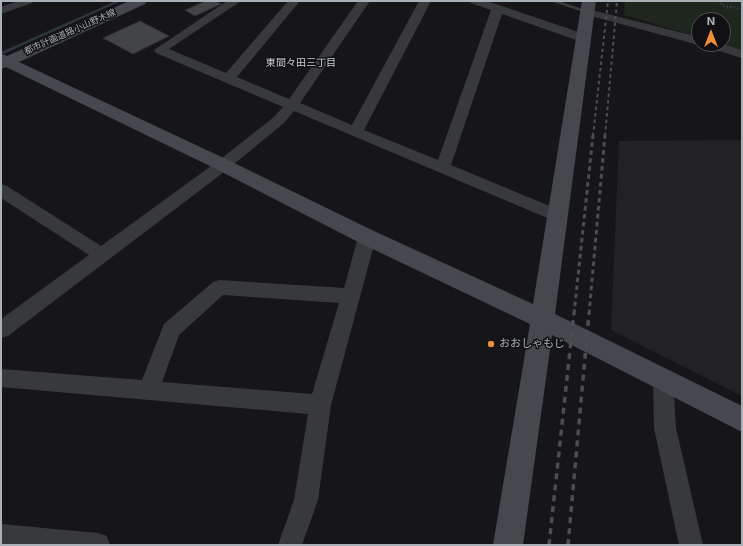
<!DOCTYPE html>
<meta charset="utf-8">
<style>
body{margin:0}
#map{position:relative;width:743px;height:546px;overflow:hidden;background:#161618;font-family:Inter,sans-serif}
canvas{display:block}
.frame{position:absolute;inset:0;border:2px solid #a8b0b8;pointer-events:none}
.north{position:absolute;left:691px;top:12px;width:40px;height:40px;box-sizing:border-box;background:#111113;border:1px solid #4d5155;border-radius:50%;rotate:0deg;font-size:11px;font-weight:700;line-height:16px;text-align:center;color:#a8b0b8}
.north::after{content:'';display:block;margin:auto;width:14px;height:18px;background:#ee8f38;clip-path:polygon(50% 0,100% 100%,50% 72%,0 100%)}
</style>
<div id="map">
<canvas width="743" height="546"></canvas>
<div class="frame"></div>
<div class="north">N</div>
</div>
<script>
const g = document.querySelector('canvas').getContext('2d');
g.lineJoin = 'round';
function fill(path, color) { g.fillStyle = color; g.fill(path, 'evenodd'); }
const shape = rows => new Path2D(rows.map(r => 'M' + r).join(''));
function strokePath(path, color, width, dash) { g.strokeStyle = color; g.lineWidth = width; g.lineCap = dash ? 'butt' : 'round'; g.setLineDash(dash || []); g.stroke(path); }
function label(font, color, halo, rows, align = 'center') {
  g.font = font + ' Inter,"Noto Sans JP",sans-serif'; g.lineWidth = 3; g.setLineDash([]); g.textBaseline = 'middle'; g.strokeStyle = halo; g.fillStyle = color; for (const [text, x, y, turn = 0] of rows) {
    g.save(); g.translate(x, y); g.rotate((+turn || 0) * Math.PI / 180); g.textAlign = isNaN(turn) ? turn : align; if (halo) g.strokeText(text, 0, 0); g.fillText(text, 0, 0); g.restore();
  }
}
const built = shape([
 [742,140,742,396,611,330,619,141]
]);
const green = shape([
 [625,1,742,1,742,50,722,44,723,20,699,20,699,37,624,15]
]);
const stream = shape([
 [116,1,121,1,1,55,1,52,116,1]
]);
const building = shape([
 [206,1,215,1,221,4,195,16,185,10,206,1],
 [140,21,169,36,133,54,103,38,140,21]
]);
const path = shape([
 [718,1,724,6,742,9]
]);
const lane = shape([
 [550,1,559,1,591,12,586,13,550,1]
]);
const street = shape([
 [18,1,34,1,32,3,1,14,1,7,18,1],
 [227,1,241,1,169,49,226,73,288,1,300,1,237,77,289,99,358,1,370,1,300,103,352,125,419,1,431,1,364,130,438,160,491,10,471,3,469,1,486,1,502,6,587,35,589,38,587,41,579,41,502,14,451,165,564,212,566,216,564,220,558,222,552,220,294,111,284,123,228,169,8,336,1,338,1,319,89,255,1,198,1,184,7,186,101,246,218,161,274,117,283,107,156,53,154,50,227,1],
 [588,9,699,37,699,44,702,44,699,45,695,44,584,14,582,12,584,10,588,9],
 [704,44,723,44,742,50,742,58,706,47,704,44],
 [367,231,373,232,376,237,331,405,318,500,302,545,278,545,294,500,308,414,1,387,1,369,142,380,164,324,213,282,219,280,344,288,358,237,361,232,367,231],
 [223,295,339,303,312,394,162,382,179,335,223,295],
 [663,370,670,372,673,379,676,428,703,545,679,545,654,428,653,379,656,372,663,370],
 [1,524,98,533,107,536,110,545,1,545,1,524]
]);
const secondary = shape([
 [129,1,147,1,145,4,19,62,230,161,374,231,533,304,582,1,596,1,555,314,742,406,742,432,552,335,523,545,493,545,530,324,360,243,216,169,6,67,1,69,1,54,7,56,129,1]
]);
const railFar2 = shape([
 [593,136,608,1],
 [605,136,617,1]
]);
const railFar1 = shape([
 [574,314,593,135],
 [589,314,605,135]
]);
const rail = shape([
 [549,545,574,313],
 [568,545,589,313]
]);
const markers = [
 [491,344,4,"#ee8f38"]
];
const farStreetnames = [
 ["都市計画道路小山野木線",70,32,-24]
];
const farNeighbourhoodnames = [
 ["東間々田三丁目",301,63]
];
const poiNames = [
 ["おおしゃもじ",499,344]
];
fill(built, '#222225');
fill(green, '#1e261e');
fill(stream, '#2c383c');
fill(building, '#424448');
strokePath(building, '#303134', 1);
strokePath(path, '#3d4044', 2, [1.5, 2]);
fill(lane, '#37393d');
fill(street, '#37393d');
fill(secondary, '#45484d');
strokePath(railFar2, '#4a4d52', 2, [3.5, 3]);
strokePath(railFar1, '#4a4d52', 3, [4.5, 3.5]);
strokePath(rail, '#4a4d52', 3.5, [6, 5]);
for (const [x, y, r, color] of markers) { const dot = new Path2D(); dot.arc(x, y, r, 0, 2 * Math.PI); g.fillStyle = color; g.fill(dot); strokePath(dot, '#111113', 1.5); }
label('9px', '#a8b0b8', '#111113', farStreetnames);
label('10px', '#c9ced4', '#111113', farNeighbourhoodnames);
label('11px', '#a8b0b8', '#111113', poiNames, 'left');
</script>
